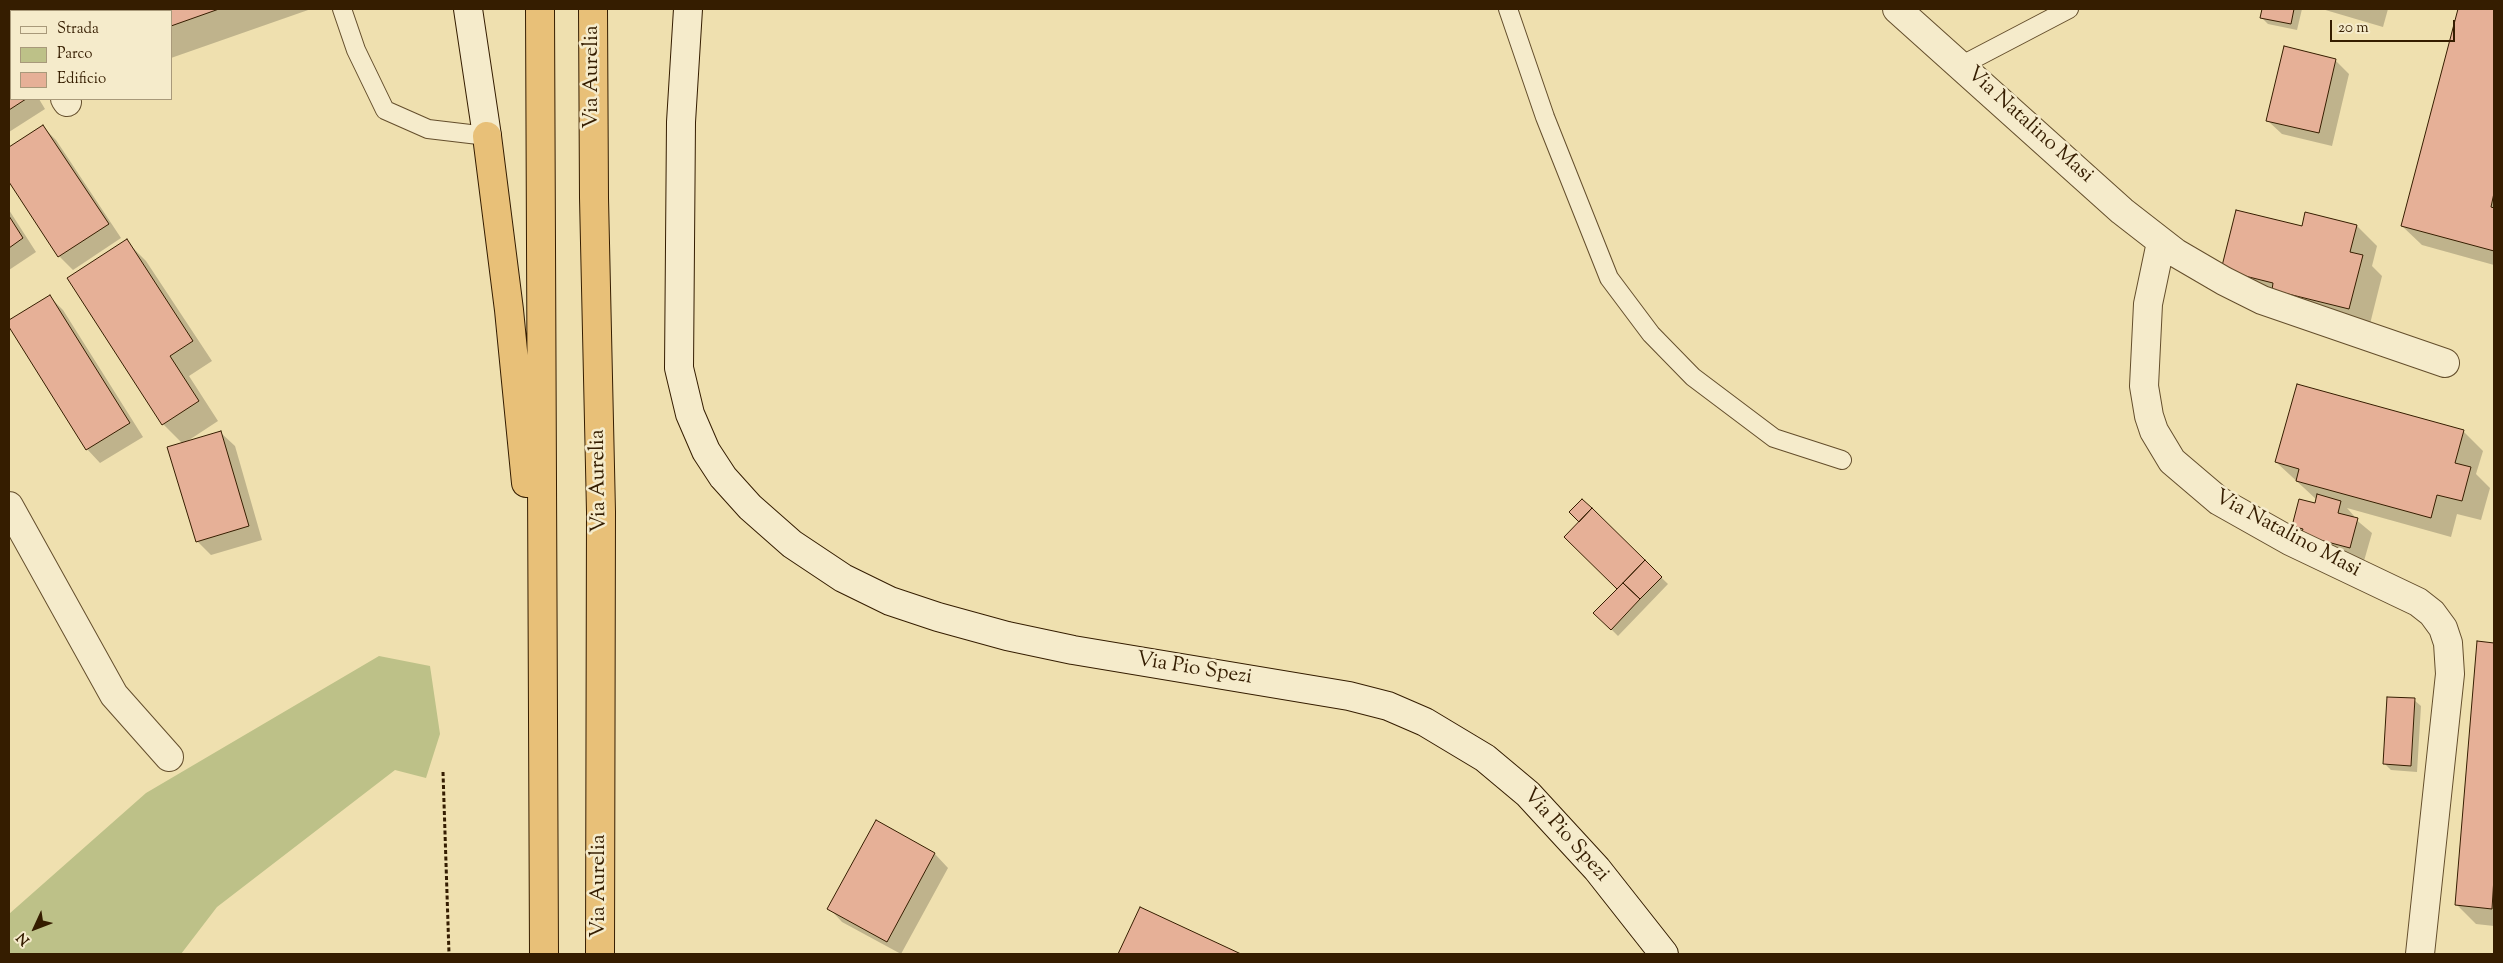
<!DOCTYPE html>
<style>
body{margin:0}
#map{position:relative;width:2503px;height:963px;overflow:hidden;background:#efe0af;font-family:"Sorts Mill Goudy",serif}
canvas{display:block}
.frame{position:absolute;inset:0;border:10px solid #351d00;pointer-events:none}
.legend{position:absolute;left:10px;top:10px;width:162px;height:90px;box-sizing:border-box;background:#f5ebcb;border:1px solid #a8997a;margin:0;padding:6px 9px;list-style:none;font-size:15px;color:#351d00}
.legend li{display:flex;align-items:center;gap:10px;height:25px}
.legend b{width:25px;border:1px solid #a8997a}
.north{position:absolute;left:10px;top:903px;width:50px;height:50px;-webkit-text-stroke:4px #f5ebcb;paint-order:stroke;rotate:227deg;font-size:14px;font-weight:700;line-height:20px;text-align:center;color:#351d00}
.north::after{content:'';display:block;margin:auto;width:18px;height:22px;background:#351d00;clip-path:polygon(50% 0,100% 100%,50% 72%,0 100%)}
.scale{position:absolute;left:2330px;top:20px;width:125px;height:22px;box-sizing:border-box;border:2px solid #351d00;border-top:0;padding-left:6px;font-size:15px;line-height:18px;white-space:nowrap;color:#351d00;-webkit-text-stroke:4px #f5ebcb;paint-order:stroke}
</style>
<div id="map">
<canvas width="2503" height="963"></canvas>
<div class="frame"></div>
<ul class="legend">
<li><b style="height:6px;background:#f5ebcb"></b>Strada</li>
<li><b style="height:14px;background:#bdc188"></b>Parco</li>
<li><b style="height:14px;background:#e6b097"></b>Edificio</li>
</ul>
<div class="north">N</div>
<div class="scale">20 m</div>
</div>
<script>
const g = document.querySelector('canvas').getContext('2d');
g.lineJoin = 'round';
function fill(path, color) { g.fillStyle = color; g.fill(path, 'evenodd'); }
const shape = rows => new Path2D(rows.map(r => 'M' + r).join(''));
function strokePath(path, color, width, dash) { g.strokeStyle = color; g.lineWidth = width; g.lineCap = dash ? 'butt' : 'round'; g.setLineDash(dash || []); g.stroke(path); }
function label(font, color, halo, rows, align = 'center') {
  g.font = font + ' "Sorts Mill Goudy",serif'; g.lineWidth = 5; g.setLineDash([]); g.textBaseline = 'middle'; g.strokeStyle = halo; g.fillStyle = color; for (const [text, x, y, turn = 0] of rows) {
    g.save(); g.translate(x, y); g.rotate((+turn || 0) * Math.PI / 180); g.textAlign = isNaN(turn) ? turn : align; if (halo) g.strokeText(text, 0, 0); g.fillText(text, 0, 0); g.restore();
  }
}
const green = shape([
 [379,656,430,666,440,734,426,778,395,770,217,907,181,954,9,954,9,914,146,793]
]);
const shadow = shape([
 [88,9,311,9,171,58,171,11,89,11],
 [2263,9,2302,9,2297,30,2268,24,2261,17],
 [2322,9,2388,9,2383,27],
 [2459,9,2494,9,2494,265,2422,245,2402,226],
 [9,50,11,54,11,99,39,99,45,109,9,132],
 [2335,60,2349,74,2332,146,2282,134,2268,121],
 [42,126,56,140,121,238,73,270,59,256,9,179,9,148],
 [9,210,36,252,9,270],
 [2237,211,2303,228,2306,213,2357,226,2377,246,2372,266,2382,276,2369,328,2242,289],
 [126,241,146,261,212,361,189,376,218,421,186,442,221,433,235,446,262,540,211,555,197,541,183,444,163,424,69,278],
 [49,296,63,310,143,437,100,463,87,449,9,325,9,322],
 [2463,431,2483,451,2476,474,2490,488,2481,520,2457,514,2451,537,2347,508,2354,516,2354,518,2372,533,2364,561,2317,549,2293,525,2316,505,2317,500,2276,462],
 [1582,501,1668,584,1618,636,1595,613,1618,589,1565,537,1581,522],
 [2478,643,2494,644,2494,926,2476,924,2456,904],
 [2414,700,2421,706,2417,772,2391,770,2384,763],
 [876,821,935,854,948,868,901,954,842,922,829,908],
 [1141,908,1238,954,1119,954]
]);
const building = shape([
 [87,9,219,9,171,26,171,11,88,11,87,9],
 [2262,9,2294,9,2291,24,2260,18,2262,9],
 [2458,9,2494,9,2494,193,2491,207,2494,208,2494,251,2401,226,2458,9],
 [2284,46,2336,59,2319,133,2266,121,2284,46],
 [9,57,11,61,11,99,26,99,9,110,9,57],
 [43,125,109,224,58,257,9,182,9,147,43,125],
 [2236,210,2302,226,2305,212,2357,225,2350,252,2363,255,2349,309,2272,290,2273,283,2221,270,2236,210],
 [9,216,23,238,9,248,9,216],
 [127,239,193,341,170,356,199,401,162,425,67,278,127,239],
 [50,295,130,423,86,450,9,327,9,320,50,295],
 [2297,384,2464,430,2455,463,2471,467,2462,501,2437,495,2431,518,2296,481,2299,469,2275,462,2297,384],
 [221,431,249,526,196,542,167,447,221,431],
 [2317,494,2341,501,2338,513,2358,518,2350,548,2301,535,2303,529,2292,526,2299,499,2315,503,2317,494],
 [1582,499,1592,508,1579,522,1569,512,1582,499],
 [1592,508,1645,560,1617,589,1564,537,1592,508],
 [1645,560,1662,577,1640,599,1623,583,1645,560],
 [1623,583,1640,599,1611,630,1593,613,1623,583],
 [2477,641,2494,643,2494,877,2492,909,2455,905,2477,641],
 [2387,697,2415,698,2411,766,2383,764,2387,697],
 [876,820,935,853,887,942,827,909,876,820],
 [1140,907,1241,954,1118,954,1140,907]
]);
const path = shape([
 [443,772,449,954]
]);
const lane = shape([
 [342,9,356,50,385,110,428,129,487,136],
 [1508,9,1545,117,1609,278,1651,334,1693,377,1774,438,1842,460],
 [1962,65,2069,9]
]);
const street = shape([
 [16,9,17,11],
 [1897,9,2122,211,2176,253,2224,281,2262,300,2445,363],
 [65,99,67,102],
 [2161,242,2148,304,2144,386,2149,416,2154,431,2172,461,2219,501,2290,541,2418,602,2432,613,2443,628,2448,643,2450,674,2420,954],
 [9,506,114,695,169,757]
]);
const secondary = shape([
 [468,9,487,136],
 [688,9,681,122,679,368,690,414,706,451,723,477,750,507,792,544,843,578,890,601,938,617,1007,636,1073,650,1349,696,1388,706,1425,722,1485,758,1528,794,1597,869,1664,954]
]);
const highway = shape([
 [540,9,544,954],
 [593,9,594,198,601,512,600,954],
 [487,136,509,310,526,483]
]);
const streetNames = [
 ["Via Aurelia",593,77,-90],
 ["Via Natalino Masi",2029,126,42],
 ["Via Aurelia",600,481,-91],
 ["Via Natalino Masi",2287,535,28],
 ["Via Pio Spezi",1194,670,9],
 ["Via Pio Spezi",1565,836,48],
 ["Via Aurelia",600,886,-90]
];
fill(green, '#bdc188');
fill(shadow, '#0003');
fill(building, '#e6b097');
strokePath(building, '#351d00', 1);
strokePath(lane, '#644e2c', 20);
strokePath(street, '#644e2c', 30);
strokePath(secondary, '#351d00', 30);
strokePath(highway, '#351d00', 30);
strokePath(path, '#351d00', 3, [4, 2.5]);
strokePath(lane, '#f5ebcb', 18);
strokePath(street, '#f5ebcb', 28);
strokePath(secondary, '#f5ebcb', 28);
strokePath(highway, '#e8c078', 28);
label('21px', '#351d00', '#f5ebcb', streetNames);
</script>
